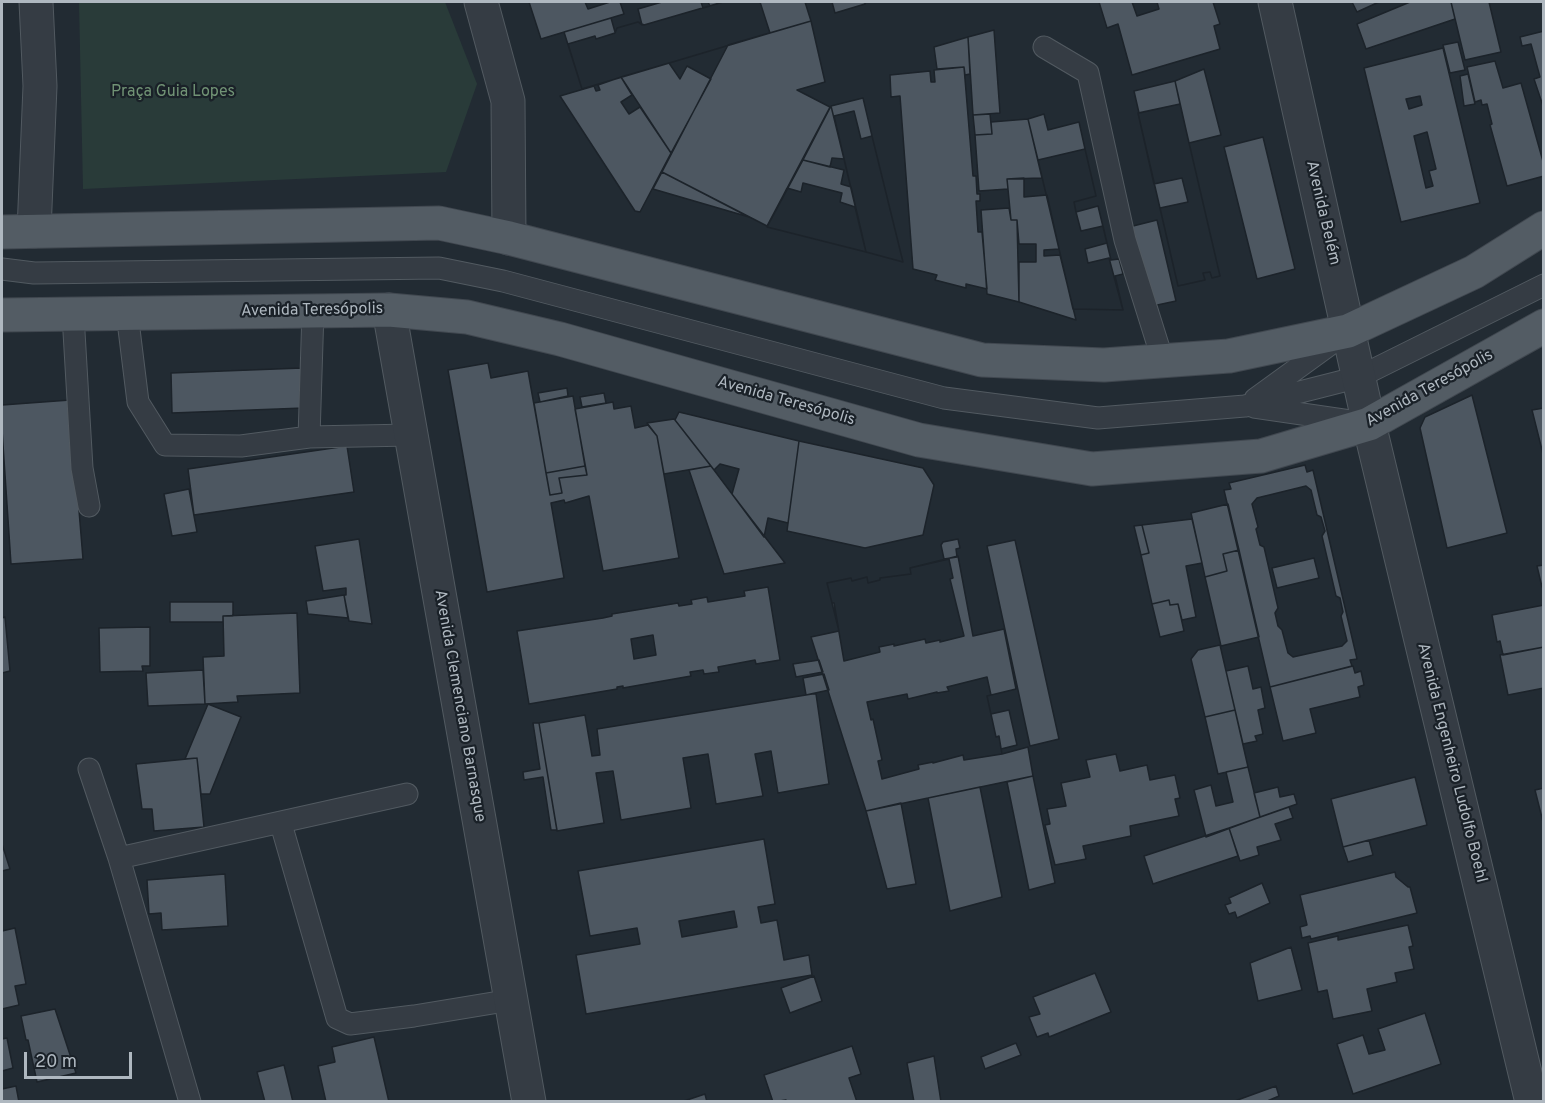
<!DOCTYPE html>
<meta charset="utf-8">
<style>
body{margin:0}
#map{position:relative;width:1545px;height:1103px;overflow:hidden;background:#222b33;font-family:Overpass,sans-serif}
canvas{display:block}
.frame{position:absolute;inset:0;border:3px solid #afb8c0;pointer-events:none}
.scale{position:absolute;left:24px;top:1052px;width:108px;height:27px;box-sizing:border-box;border:3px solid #afb8c0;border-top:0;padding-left:8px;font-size:18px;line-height:21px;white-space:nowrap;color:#afb8c0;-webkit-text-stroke:4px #1a2128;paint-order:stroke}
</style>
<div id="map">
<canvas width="1545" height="1103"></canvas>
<div class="frame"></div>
<div class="scale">20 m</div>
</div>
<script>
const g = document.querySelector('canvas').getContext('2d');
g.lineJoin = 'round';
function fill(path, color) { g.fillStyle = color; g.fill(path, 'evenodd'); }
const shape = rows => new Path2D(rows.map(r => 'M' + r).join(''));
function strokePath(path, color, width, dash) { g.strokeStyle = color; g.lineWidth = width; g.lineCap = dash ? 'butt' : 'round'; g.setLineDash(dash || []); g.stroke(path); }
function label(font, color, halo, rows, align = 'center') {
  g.font = font + ' Overpass,sans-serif'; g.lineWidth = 4.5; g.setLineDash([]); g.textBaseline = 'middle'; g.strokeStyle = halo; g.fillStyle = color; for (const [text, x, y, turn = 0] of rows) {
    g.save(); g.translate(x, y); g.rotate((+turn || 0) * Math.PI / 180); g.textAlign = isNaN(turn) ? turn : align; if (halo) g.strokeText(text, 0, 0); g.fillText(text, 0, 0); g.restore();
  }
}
const green = shape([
 [79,2,445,2,477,84,446,172,83,189]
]);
const building = shape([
 [529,2,585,2,588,9,610,2,620,2,624,14,541,39,529,2],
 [662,2,701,2,703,8,710,6,708,2,760,2,770,33,582,89,564,32,611,18,615,32,617,28,638,22,642,25,638,9,662,2],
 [723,2,760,2,770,33,582,89,568,44,595,36,596,39,615,33,617,28,638,22,644,25,723,2],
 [760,2,805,2,811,21,770,33,760,2],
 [832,2,865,2,865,4,835,13,832,2],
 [1099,2,1132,2,1137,16,1159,9,1157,2,1213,2,1220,24,1214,26,1220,49,1132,75,1118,24,1107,28,1099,2],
 [1352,2,1379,2,1357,12,1352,2],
 [1410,2,1451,2,1455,19,1366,49,1357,24,1410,2],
 [1451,2,1489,2,1501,52,1465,60,1451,2],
 [811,21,825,82,797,90,830,107,767,226,662,172,728,45,811,21],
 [994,30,1000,113,973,115,968,37,994,30],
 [1544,31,1544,109,1534,79,1540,77,1531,44,1522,46,1520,37,1544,31],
 [968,37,970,74,965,75,964,67,937,69,934,47,968,37],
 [1458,42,1465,70,1450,73,1443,45,1458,42],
 [1443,48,1480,203,1401,222,1364,68,1443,48],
 [1420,96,1422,105,1409,109,1406,99,1420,96],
 [1427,132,1436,169,1429,171,1433,186,1426,188,1414,136,1427,132],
 [1495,61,1503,88,1521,83,1544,165,1544,176,1507,186,1490,125,1492,124,1487,104,1482,105,1481,100,1475,102,1467,67,1495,61],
 [669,63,680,79,687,66,711,79,671,153,621,77,669,63],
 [964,67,973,176,976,176,977,194,980,194,980,201,976,201,978,232,982,232,987,289,966,284,966,288,935,280,937,275,913,269,900,96,891,97,890,75,930,71,931,82,935,82,934,70,964,67],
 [1204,69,1221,135,1189,143,1175,81,1204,69],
 [1468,74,1475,104,1464,106,1460,76,1468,74],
 [621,77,632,95,621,102,629,114,640,107,671,153,640,212,635,211,560,96,594,86,596,91,600,90,598,85,621,77],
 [1175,81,1180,104,1139,113,1134,91,1175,81],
 [863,98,872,136,903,262,866,252,844,159,831,106,863,98],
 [1180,104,1220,276,1212,278,1210,272,1203,273,1205,280,1178,286,1138,113,1180,104],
 [1180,104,1220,276,1212,278,1210,272,1203,273,1205,280,1178,286,1160,208,1188,202,1182,178,1154,184,1138,113,1180,104],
 [831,106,844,159,832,158,830,167,803,160,831,106],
 [854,111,861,139,872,136,903,262,866,252,834,116,854,111],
 [990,114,992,134,975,135,973,115,990,114],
 [1044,114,1048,130,1079,122,1085,149,1038,160,1028,119,1044,114],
 [1028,119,1042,178,1007,179,1008,189,979,191,975,135,992,134,991,122,1028,119],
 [1263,137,1295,269,1257,279,1224,147,1263,137],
 [1085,149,1096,196,1074,202,1076,212,1098,206,1111,260,1119,259,1123,274,1115,276,1123,310,1073,309,1059,249,1038,160,1085,149],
 [1085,149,1096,196,1074,202,1076,212,1081,231,1103,226,1107,243,1085,249,1088,263,1109,258,1123,310,1073,309,1059,249,1038,160,1085,149],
 [803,160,844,170,841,184,851,187,866,252,767,227,803,160],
 [662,172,749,217,653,189,662,172],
 [1024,178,1024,197,1047,195,1059,249,1044,250,1044,256,1060,255,1076,320,1019,302,1019,262,1036,262,1036,244,1019,244,1017,220,1011,220,1007,179,1024,178],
 [803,183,842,193,840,202,855,207,866,252,767,227,787,188,801,192,803,183],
 [1009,208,1011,220,1017,220,1019,302,987,294,981,210,1009,208],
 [1157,220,1176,301,1148,307,1129,227,1157,220],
 [488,363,491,378,528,371,550,495,562,493,559,478,587,475,575,409,613,402,614,409,631,406,635,428,648,425,657,436,679,558,603,571,589,496,565,503,564,500,551,503,564,578,487,592,448,370,488,363],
 [302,368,304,408,172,413,171,373,302,368],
 [567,388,568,396,540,402,538,393,567,388],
 [604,393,606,403,582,407,580,397,604,393],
 [1472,395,1507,533,1447,548,1420,428,1425,417,1472,395],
 [573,396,585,466,546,473,534,403,573,396],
 [70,400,83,559,11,564,2,430,2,405,70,400],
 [1544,408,1544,458,1532,410,1544,408],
 [679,412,799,441,788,523,768,518,764,537,732,494,739,469,720,464,714,470,675,420,679,412],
 [674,419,675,420,711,466,664,474,657,436,647,423,674,419],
 [799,441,923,468,934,485,923,535,865,548,787,531,799,441],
 [347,446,354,492,194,515,188,469,347,446],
 [1305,465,1307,472,1313,470,1357,659,1350,660,1352,666,1270,687,1224,490,1231,489,1229,483,1305,465],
 [585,466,587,475,559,478,562,493,550,495,546,473,585,466],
 [711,466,732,494,785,563,724,574,689,470,711,466],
 [1306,486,1311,490,1317,515,1321,517,1325,531,1322,536,1336,596,1340,598,1343,612,1341,616,1347,641,1342,646,1293,657,1288,653,1282,630,1278,626,1275,613,1278,608,1264,547,1260,545,1256,529,1258,527,1252,504,1257,498,1306,486],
 [189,489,197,532,172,536,164,494,189,489],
 [1228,504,1239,550,1223,554,1227,571,1205,577,1191,513,1228,504],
 [1192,519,1202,563,1186,566,1196,617,1182,620,1178,604,1170,605,1169,600,1152,604,1141,555,1149,553,1142,525,1192,519],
 [1142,525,1149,553,1141,555,1134,526,1142,525],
 [359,539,372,624,349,621,344,595,346,595,346,588,323,591,315,546,359,539],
 [958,539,960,548,956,549,957,557,944,559,941,545,943,542,958,539],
 [1015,540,1059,739,1030,746,987,546,1015,540],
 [1239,550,1259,637,1221,646,1205,577,1227,571,1223,554,1239,550],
 [958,556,973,636,1004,629,1016,689,987,696,996,737,999,736,1002,754,1028,747,1033,776,866,811,811,637,839,631,827,583,851,578,852,581,867,577,868,583,880,580,880,578,911,574,910,568,958,556],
 [1314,558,1319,578,1277,588,1272,568,1314,558],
 [949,559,953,578,950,579,964,636,940,642,940,640,926,643,925,639,894,646,894,644,879,647,880,652,844,661,834,603,832,603,827,583,851,578,852,581,867,577,868,583,880,580,880,578,911,574,910,568,949,559],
 [1544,565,1544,587,1542,587,1537,566,1544,565],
 [768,587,780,660,756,664,755,660,718,667,719,672,704,674,703,670,690,672,691,676,623,688,623,686,617,687,617,689,529,704,517,631,603,618,612,616,612,614,678,603,679,606,692,604,691,600,707,597,708,602,745,596,744,591,768,587],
 [653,635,656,655,634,659,631,639,653,635],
 [344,595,348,618,308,614,306,601,344,595],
 [1169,600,1170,605,1178,604,1184,631,1160,637,1152,604,1169,600],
 [170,602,233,602,233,616,223,616,223,622,170,622,170,602],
 [1544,605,1544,647,1503,655,1500,641,1497,642,1492,615,1544,605],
 [297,613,300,693,237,696,238,702,205,704,203,657,224,656,223,616,297,613],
 [5,617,10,671,2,673,2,618,5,617],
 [150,627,150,666,142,666,143,671,100,672,99,628,150,627],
 [1220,645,1235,710,1205,717,1191,659,1198,650,1220,645],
 [1544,647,1544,688,1508,695,1500,655,1544,647],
 [819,660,823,672,796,677,793,664,819,660],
 [1248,666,1253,689,1261,687,1265,708,1258,710,1263,734,1255,736,1257,741,1243,744,1226,671,1248,666],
 [1353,666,1355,673,1361,671,1364,685,1358,687,1360,697,1310,709,1316,733,1283,741,1270,687,1353,666],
 [203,670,205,704,148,706,146,673,203,670],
 [824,674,829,690,806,695,803,678,824,674],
 [987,677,991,695,987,696,996,737,999,736,1002,754,964,760,963,755,933,763,933,762,918,765,919,769,882,779,878,761,882,760,873,719,871,720,867,702,907,694,908,699,937,692,937,693,949,691,947,687,987,677],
 [812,694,816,694,829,784,778,793,771,751,755,754,763,796,716,804,708,754,683,758,691,808,621,820,613,771,596,773,604,823,557,831,539,723,585,715,592,756,600,755,597,729,812,694],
 [208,704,241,717,210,794,201,794,197,758,185,759,208,704],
 [1009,710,1017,745,1001,749,999,736,996,737,991,714,1009,710],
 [1235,710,1248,767,1218,774,1205,717,1235,710],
 [533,723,539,723,557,830,551,830,543,777,524,780,523,772,540,769,533,723],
 [1116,754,1120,771,1147,765,1150,780,1175,775,1180,798,1175,799,1179,816,1130,826,1131,836,1083,846,1086,859,1055,865,1045,825,1050,824,1047,809,1066,806,1061,783,1090,777,1086,760,1116,754],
 [197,758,204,827,154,831,152,809,142,809,136,764,197,758],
 [1248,767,1260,817,1206,837,1194,790,1211,785,1216,806,1233,802,1226,772,1248,767],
 [1033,776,1055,883,1029,890,1007,782,1033,776],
 [1415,777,1427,825,1343,847,1331,799,1415,777],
 [980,787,1002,897,950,911,928,798,980,787],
 [1278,787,1280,797,1294,794,1297,804,1260,817,1254,793,1278,787],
 [1544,788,1544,826,1535,790,1544,788],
 [901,803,916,884,887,889,866,811,901,803],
 [1289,807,1293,818,1275,824,1281,840,1257,847,1259,855,1240,861,1229,828,1289,807],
 [1229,828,1238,856,1153,884,1144,856,1229,828],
 [764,839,775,904,758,907,761,923,777,920,784,960,809,955,812,975,586,1014,576,955,640,944,637,928,590,936,578,871,764,839],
 [734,911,737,927,682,937,679,921,734,911],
 [1369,840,1373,855,1348,862,1343,847,1369,840],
 [2,844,10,869,2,871,2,844],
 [1395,872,1396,877,1408,887,1410,887,1417,913,1311,939,1310,936,1302,938,1300,927,1307,925,1300,895,1395,872],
 [225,874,228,926,162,930,161,913,149,914,147,880,225,874],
 [1262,883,1270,903,1237,918,1235,912,1229,914,1225,905,1231,903,1229,898,1262,883],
 [1408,925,1413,946,1409,947,1414,969,1395,973,1397,982,1367,989,1372,1011,1333,1019,1327,990,1318,992,1308,943,1338,936,1338,940,1408,925],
 [15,928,26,984,15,986,19,1005,2,1009,2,931,15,928],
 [1291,947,1302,990,1258,1001,1250,963,1291,947],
 [1095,973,1111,1012,1049,1037,1048,1033,1037,1037,1029,1017,1040,1014,1033,997,1095,973],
 [814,976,822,1001,790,1013,781,988,814,976],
 [55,1009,76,1073,37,1082,28,1040,26,1040,21,1016,55,1009],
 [1425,1013,1441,1064,1353,1094,1337,1044,1363,1035,1369,1054,1385,1050,1378,1029,1425,1013],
 [374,1037,389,1102,326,1102,318,1066,335,1062,332,1047,374,1037],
 [7,1038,13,1068,2,1071,2,1039,7,1038],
 [1016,1043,1021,1055,985,1069,981,1057,1016,1043],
 [852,1046,861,1074,849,1078,857,1102,786,1102,786,1100,773,1102,764,1075,852,1046],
 [934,1056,941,1102,914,1102,907,1063,934,1056],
 [284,1065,293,1102,265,1102,257,1072,284,1065],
 [16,1086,19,1102,2,1102,2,1089,16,1086],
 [1276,1086,1279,1096,1265,1102,1232,1102,1276,1086],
 [705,1094,707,1102,681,1102,705,1094]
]);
const service = shape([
 [1044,47,1088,73,1125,240,1163,361],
 [2,269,34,273,439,268,503,281,944,398,1098,418,1245,406,1359,377,1544,285],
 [127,313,138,402,165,445,241,446,309,437,313,311],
 [73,315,82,468,89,506],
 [1255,399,1339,338],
 [1254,407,1357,422],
 [309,437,411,435],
 [89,769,119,858,407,794],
 [281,824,337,1018,350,1024,414,1016,511,1000],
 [119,858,190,1102]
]);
const minor = shape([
 [481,2,508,101,509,238],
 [34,231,40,86,36,2]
]);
const tertiary = shape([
 [1275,2,1369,424,1532,1102],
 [389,310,529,1102]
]);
const primary = shape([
 [2,232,439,223,509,238,982,360,1104,365,1229,356,1348,331,1474,272,1544,228],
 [2,315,389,310,467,317,560,339,919,440,1092,469,1261,456,1369,424,1544,326]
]);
const parkNames = [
 ["Praça Guia Lopes",173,93]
];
const streetNames = [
 ["Avenida Belém",1322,213,77],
 ["Avenida Teresópolis",312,311,-1],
 ["Avenida Teresópolis",1430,389,-29],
 ["Avenida Teresópolis",786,402,16],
 ["Avenida Clemenciano Barnasque",459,706,80],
 ["Avenida Engenheiro Ludolfo Boehl",1451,763,76]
];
fill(green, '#293b39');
fill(building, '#4d5761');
strokePath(building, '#1c232a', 1.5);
strokePath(service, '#525a61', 23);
strokePath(minor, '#525a61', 35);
strokePath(tertiary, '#525a61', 35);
strokePath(primary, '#414850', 35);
strokePath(service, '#353c44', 21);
strokePath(minor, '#353c44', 33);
strokePath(tertiary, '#353c44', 33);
strokePath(primary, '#535c64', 33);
label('16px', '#719375', '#1a2128', parkNames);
label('16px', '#afb8c0', '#1a2128', streetNames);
</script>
